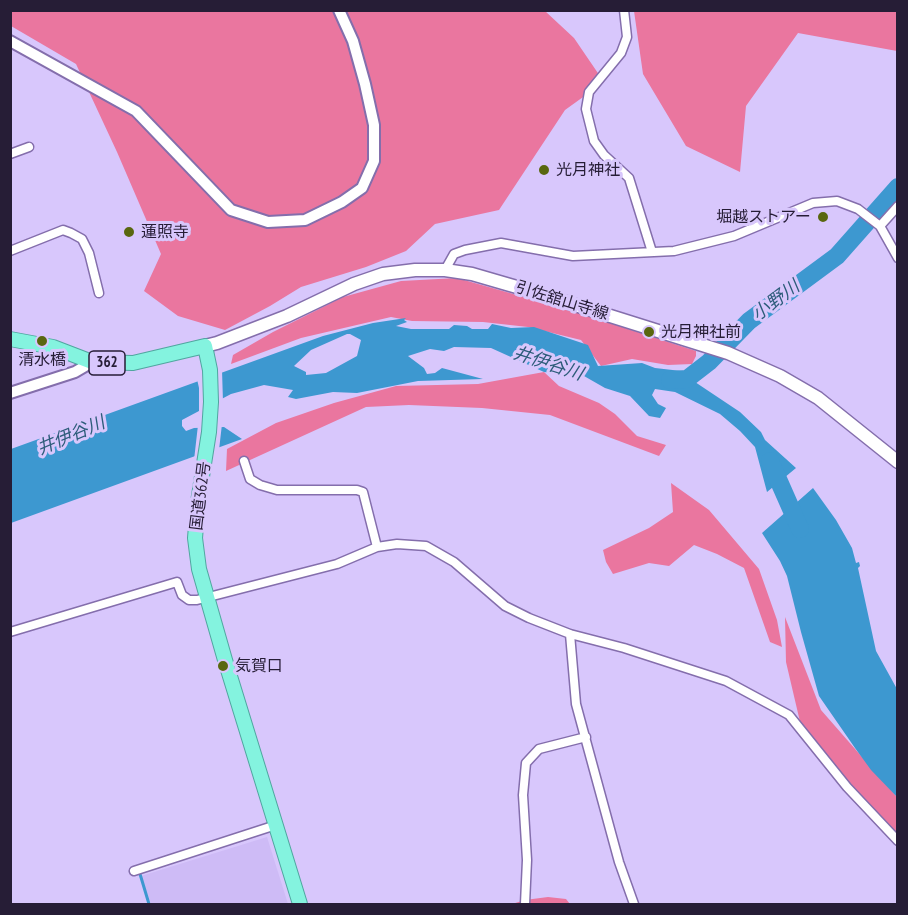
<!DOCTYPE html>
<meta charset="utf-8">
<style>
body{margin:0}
#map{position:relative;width:908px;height:915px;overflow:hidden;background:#d8c7fc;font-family:"PT Sans Narrow",sans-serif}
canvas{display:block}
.frame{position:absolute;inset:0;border:12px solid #261d36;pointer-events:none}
</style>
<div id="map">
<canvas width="908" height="915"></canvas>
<div class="frame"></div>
</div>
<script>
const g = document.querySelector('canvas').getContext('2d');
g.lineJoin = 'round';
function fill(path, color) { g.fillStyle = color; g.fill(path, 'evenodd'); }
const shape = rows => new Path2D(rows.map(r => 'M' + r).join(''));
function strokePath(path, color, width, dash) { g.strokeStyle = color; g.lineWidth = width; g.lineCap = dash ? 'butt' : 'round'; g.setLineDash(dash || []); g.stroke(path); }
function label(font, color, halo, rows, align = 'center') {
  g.font = font + ' "PT Sans Narrow","Noto Sans JP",sans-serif'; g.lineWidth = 6; g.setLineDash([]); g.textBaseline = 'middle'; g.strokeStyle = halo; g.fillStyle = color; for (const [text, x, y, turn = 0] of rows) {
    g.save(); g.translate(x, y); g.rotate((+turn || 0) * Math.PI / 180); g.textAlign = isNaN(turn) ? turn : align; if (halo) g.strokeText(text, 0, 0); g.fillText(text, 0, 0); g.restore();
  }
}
const built = shape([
 [267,837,288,904,151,904,141,876]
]);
const forest = shape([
 [11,10,545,11,574,38,604,82,565,110,499,210,435,224,406,251,366,267,301,287,270,306,225,330,178,316,144,291,161,254,117,152,76,64,11,26],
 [634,11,897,11,897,51,798,33,746,106,740,172,686,146,643,74],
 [457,278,566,309,696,351,696,356,692,364,668,365,632,359,601,366,581,340,528,327,483,322,412,321,391,317,301,338,231,364,233,355,273,332,343,297,401,281],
 [544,372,559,386,599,403,615,414,637,436,666,445,659,456,550,415,482,408,409,405,366,407,226,471,227,449,276,423,334,403,396,386,478,384],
 [671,483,709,510,759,569,777,620,782,647,770,642,744,568,717,554,694,545,669,566,649,563,613,574,606,562,603,550,649,528,673,512],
 [785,617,821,710,897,797,897,842,801,726,786,662],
 [548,897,566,899,570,904,512,904,525,900]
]);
const water = shape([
 [406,318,404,320,407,322,396,326,411,329,449,329,454,325,467,326,472,329,488,329,492,324,511,328,534,327,588,345,598,366,642,363,655,368,690,372,692,380,740,412,761,432,765,440,796,468,767,492,755,447,740,431,720,414,675,392,655,389,652,395,658,404,666,408,660,418,649,416,630,396,605,388,584,376,544,372,491,348,454,347,444,351,430,349,408,356,424,368,427,374,435,373,442,368,483,379,418,381,357,393,333,392,296,399,288,397,293,390,264,385,231,394,182,420,182,426,186,431,194,428,224,427,242,439,11,523,11,449,323,336,373,323],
 [347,334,350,334,361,340,357,356,326,373,306,375,306,372,294,366,311,350],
 [813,488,836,520,852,548,856,563,859,562,860,566,858,568,876,651,897,689,897,797,871,770,855,748,819,696,801,632,787,576,780,561,762,533]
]);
const pier = shape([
 [222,370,223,402,199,415,199,388,197,379],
 [222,424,219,450,194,460,198,425]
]);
const stream = shape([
 [140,874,149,904]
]);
const river = shape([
 [670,380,687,379,709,362,749,321,837,256,898,187],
 [770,461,800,529]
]);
const minor = shape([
 [624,10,627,37,621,53,589,92,586,109,594,141,604,155,629,178,652,252],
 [10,154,29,147],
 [880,226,898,206],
 [10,251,63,230,71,233,82,239,89,253,99,293],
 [445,270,454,254,465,250,501,243,573,256,674,251,734,236,813,203,837,201,858,209,880,226,898,258],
 [244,461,250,479,260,485,277,490,357,490,363,492,377,547],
 [10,632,177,582,182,595,189,600,197,600,337,564,377,547,397,544,426,546,454,562,505,606,529,618,570,634,624,648,726,681,789,715,847,787,898,841],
 [570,634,576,704,619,862,634,904],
 [134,871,276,825],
 [525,904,527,860,523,795,526,763,539,749,586,737]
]);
const tertiary = shape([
 [10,41,136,111,231,210,268,222,305,220,342,202,362,188,374,161,374,125,365,84,353,41,339,10],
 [10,393,75,372,92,362]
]);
const secondary = shape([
 [205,346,217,343,287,316,354,284,383,274,415,270,445,270,472,274,534,292,728,353,780,376,818,398,898,462]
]);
const trunk = shape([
 [10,339,53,347,92,362,133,363,205,346,210,370,211,402,209,432,198,502,195,538,199,569,225,660,300,904]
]);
const markers = [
 [544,170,6,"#59670f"],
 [823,217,6,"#59670f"],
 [129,232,6,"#59670f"],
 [649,332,6,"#59670f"],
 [42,341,6,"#59670f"],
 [223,666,6,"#59670f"]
];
const shields = [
 [107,363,36]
];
const shieldNames = [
 ["362",107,363]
];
const poiNames = [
 ["光月神社",556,170],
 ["堀越ストアー",811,217,"right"],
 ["蓮照寺",141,232],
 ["光月神社前",661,332],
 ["清水橋",42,360,"center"],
 ["気賀口",235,666]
];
const streetNames = [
 ["引佐舘山寺線",562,301,17],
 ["国道362号",201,496,-83]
];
const waterNames = [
 ["小野川",776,301,-37],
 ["井伊谷川",548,364,18],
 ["井伊谷川",71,436,-23]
];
fill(built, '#cebbf6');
fill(forest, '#ea769f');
fill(water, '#3d98d0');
fill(pier, '#d8c7fc');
strokePath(stream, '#3d98d0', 3);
strokePath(river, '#3d98d0', 18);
strokePath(minor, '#846eac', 11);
strokePath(tertiary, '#846eac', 14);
strokePath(secondary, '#846eac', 15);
strokePath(trunk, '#50a69f', 16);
strokePath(minor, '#fff', 8);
strokePath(tertiary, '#fff', 10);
strokePath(secondary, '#fff', 12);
strokePath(trunk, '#84f3df', 14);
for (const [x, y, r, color] of markers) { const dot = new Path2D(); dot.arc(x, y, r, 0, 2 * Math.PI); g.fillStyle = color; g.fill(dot); strokePath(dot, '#d8c7fc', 2); }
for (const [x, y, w] of shields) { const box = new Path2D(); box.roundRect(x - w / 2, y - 12, w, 24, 4.5); g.fillStyle = '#d8c7fc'; g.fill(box); strokePath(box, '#261d36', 1.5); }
label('bold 15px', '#261d36', null, shieldNames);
label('16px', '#261d36', '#d8c7fc', poiNames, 'left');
label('16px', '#261d36', '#d8c7fc', streetNames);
label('italic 18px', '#2d5c7a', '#d8c7fc', waterNames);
</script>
